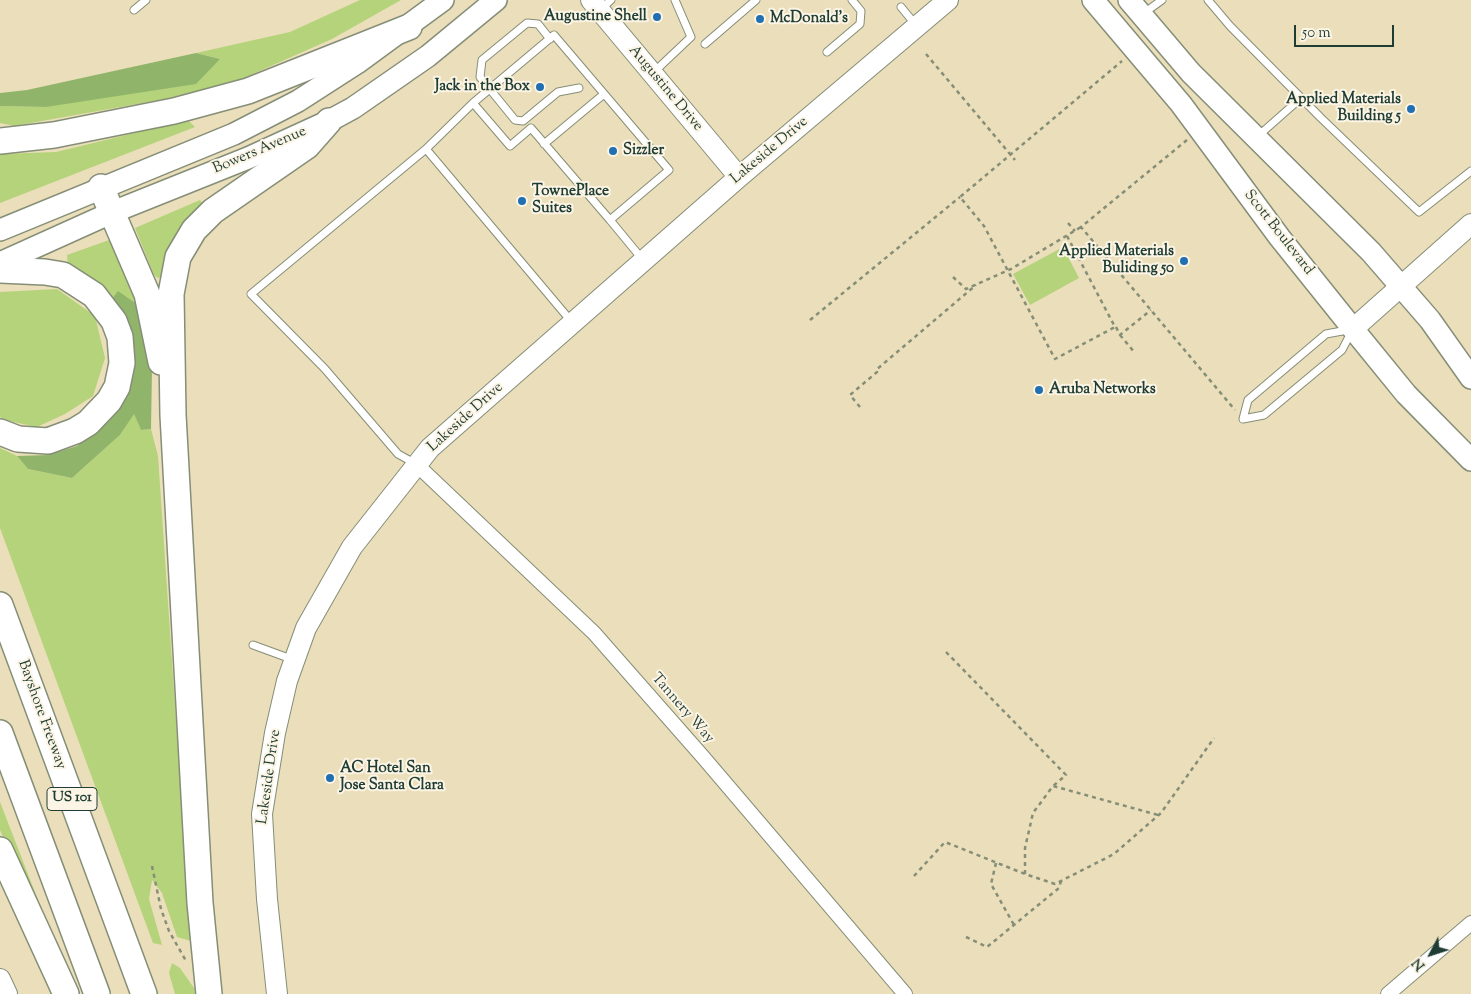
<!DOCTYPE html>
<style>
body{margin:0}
#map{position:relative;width:1471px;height:994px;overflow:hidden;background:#ebdeba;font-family:"Sorts Mill Goudy",serif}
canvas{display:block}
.north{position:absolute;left:1406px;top:929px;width:50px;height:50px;-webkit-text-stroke:4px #fcf5e5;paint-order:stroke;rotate:230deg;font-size:14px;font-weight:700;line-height:20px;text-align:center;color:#1f3d34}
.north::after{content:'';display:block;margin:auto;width:18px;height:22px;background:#1f3d34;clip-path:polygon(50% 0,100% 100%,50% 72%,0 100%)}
.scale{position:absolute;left:1294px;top:25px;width:100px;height:22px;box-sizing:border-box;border:2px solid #1f3d34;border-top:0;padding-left:6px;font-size:15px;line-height:18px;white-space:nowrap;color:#1f3d34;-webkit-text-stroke:4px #fcf5e5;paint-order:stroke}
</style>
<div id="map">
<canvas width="1471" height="994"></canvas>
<div class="north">N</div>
<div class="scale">50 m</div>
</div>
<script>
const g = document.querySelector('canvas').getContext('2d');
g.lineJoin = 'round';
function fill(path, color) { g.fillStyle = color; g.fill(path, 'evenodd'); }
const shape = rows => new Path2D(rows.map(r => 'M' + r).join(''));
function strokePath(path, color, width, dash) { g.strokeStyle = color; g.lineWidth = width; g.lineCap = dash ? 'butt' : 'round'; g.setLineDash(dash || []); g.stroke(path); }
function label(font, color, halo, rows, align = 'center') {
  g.font = font + ' "Sorts Mill Goudy",serif'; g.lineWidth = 4; g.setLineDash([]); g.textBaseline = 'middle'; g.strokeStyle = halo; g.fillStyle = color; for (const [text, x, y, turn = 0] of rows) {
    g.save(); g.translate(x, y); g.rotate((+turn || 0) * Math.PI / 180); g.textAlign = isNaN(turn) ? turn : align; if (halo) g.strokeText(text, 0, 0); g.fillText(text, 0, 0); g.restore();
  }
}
const green = shape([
 [360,0,401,0,332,39,237,81,165,99,14,126,0,123,0,106,46,107,220,59,196,53,290,32],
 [188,120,195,127,0,203,0,154,56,152],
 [200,200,207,209,163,277,158,278,154,275,135,228],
 [112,239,138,305,112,299,68,266,67,255],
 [1063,247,1079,278,1030,305,1013,274],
 [57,289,95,316,105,358,93,396,65,414,37,427,9,421,0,417,0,292],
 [134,413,141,430,151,429,158,456,191,941,177,937,162,893,152,880,149,899,162,945,153,943,0,528,0,448,17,456,28,469,72,478,120,435],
 [0,802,38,900,32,903,0,830],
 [172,963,180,968,194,988,195,994,175,994,169,973]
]);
const forest = shape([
 [196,53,220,59,196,84,46,107,0,106,0,93,27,90],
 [118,291,138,305,152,369,151,429,141,430,134,414,120,435,72,478,28,469,17,456,48,455,77,446,110,420,129,385,112,299]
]);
const path = shape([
 [926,54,1015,160],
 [1187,140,1081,227,1235,410],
 [1068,223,1075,231],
 [1067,236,1115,327,1055,359,984,226,960,197,1122,61],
 [953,277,966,289,1011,269,1081,227],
 [810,320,960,197],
 [1116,327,1120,335,1151,310],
 [1120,335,1135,353],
 [860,407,850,395,877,372,876,370,976,285],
 [946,652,1066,775,1053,786],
 [996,863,991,884,1014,925],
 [152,866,161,909,169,931,186,961],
 [1025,874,1025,848,1033,813,1053,786,1158,815],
 [914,876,945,842,1025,874,1055,884,1114,854,1161,813,1214,738],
 [966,937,987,947,1059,888,1061,881]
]);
const lane = shape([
 [1208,0,1230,26,1321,118,1419,212,1471,171],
 [901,7,915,24],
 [134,10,146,0],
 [600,10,611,0],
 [1144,13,1162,0],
 [550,39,538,24,527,23,482,60,480,77,515,120,523,121,558,92,579,88],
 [705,44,756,0],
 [827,52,860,24,861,11,852,0],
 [654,72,691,37,675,0],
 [473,103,510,146,531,128,610,220],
 [1258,136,1301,98],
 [544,144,604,94],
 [426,149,571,321],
 [1353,329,1342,350,1264,415,1243,419,1248,400,1326,334,1353,329],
 [416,464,398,454,325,369,251,294,426,149,473,103,554,35,669,170,610,220,643,260],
 [253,645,294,660]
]);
const street = shape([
 [416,464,594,633,703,757,905,994],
 [1388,994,1471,923]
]);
const secondary = shape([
 [591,0,739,177],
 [1353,329,1471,224],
 [0,979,7,994],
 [277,994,267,899,262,814,275,733,287,681,306,628,352,547,430,448,739,177,948,0]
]);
const primary = shape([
 [1093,0,1181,104,1280,238,1353,329,1406,394,1471,460],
 [1129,0,1191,73,1371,252,1430,320,1471,378],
 [0,230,234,134,298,101,357,63,443,0],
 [0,263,113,212,248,158,329,121,353,108,428,56,496,0]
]);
const highway = shape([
 [0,141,54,135,174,111,248,91,409,27],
 [101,187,147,294,161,362],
 [0,270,45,272,63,275,94,295,114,321,120,337,122,363,117,387,109,401,88,423,75,431,48,441,18,439,0,432],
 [0,605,144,994],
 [0,733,97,994],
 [0,850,66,994],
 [209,994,200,903,173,415,171,294,178,257,194,230,213,211,307,146,329,121]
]);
const markers = [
 [657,17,5,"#1f6fb2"],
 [760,19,5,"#1f6fb2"],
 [540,87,5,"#1f6fb2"],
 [1411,109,5,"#1f6fb2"],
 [613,151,5,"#1f6fb2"],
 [522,201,5,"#1f6fb2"],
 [1184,261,5,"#1f6fb2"],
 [1039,390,5,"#1f6fb2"],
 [330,778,5,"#1f6fb2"]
];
const shields = [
 [72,799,50]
];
const shieldNames = [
 ["US 101",72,799]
];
const poiNames = [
 ["Augustine Shell",647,17,"right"],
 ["McDonald's",770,19],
 ["Jack in the Box",530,87,"right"],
 ["Applied Materials",1401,100,"right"],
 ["Building 5",1401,117,"right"],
 ["Sizzler",623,151],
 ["TownePlace",532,192],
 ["Suites",532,209],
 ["Applied Materials",1174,252,"right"],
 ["Buliding 50",1174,269,"right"],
 ["Aruba Networks",1049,390],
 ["AC Hotel San",340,769],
 ["Jose Santa Clara",340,786]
];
const streetNames = [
 ["Augustine Drive",665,89,50],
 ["Bowers Avenue",260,151,-23],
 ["Lakeside Drive",770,151,-40],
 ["Scott Boulevard",1278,233,52],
 ["Lakeside Drive",466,418,-42],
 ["Tannery Way",682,709,49],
 ["Bayshore Freeway",41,715,70],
 ["Lakeside Drive",270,777,-82]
];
fill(green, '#b5d37a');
fill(forest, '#90b56a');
strokePath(lane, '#858e77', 9);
strokePath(street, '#858e77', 16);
strokePath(secondary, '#858e77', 22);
strokePath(primary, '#858e77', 24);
strokePath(highway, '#858e77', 28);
strokePath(path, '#858e77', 2.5, [4, 4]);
strokePath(lane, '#fff', 7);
strokePath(street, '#fff', 14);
strokePath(secondary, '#fff', 20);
strokePath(primary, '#fff', 21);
strokePath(highway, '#fff', 25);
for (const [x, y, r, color] of markers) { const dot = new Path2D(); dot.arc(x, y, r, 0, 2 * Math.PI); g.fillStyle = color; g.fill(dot); strokePath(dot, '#fcf5e5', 2); }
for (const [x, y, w] of shields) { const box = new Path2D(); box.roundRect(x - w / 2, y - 11.5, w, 23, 4); g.fillStyle = '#fcf5e5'; g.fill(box); strokePath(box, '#1f3d34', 1); }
label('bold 14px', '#1f3d34', null, shieldNames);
label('bold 15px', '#1f3d34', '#fcf5e5', poiNames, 'left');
label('15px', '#1f3d34', '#fcf5e5', streetNames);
</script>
